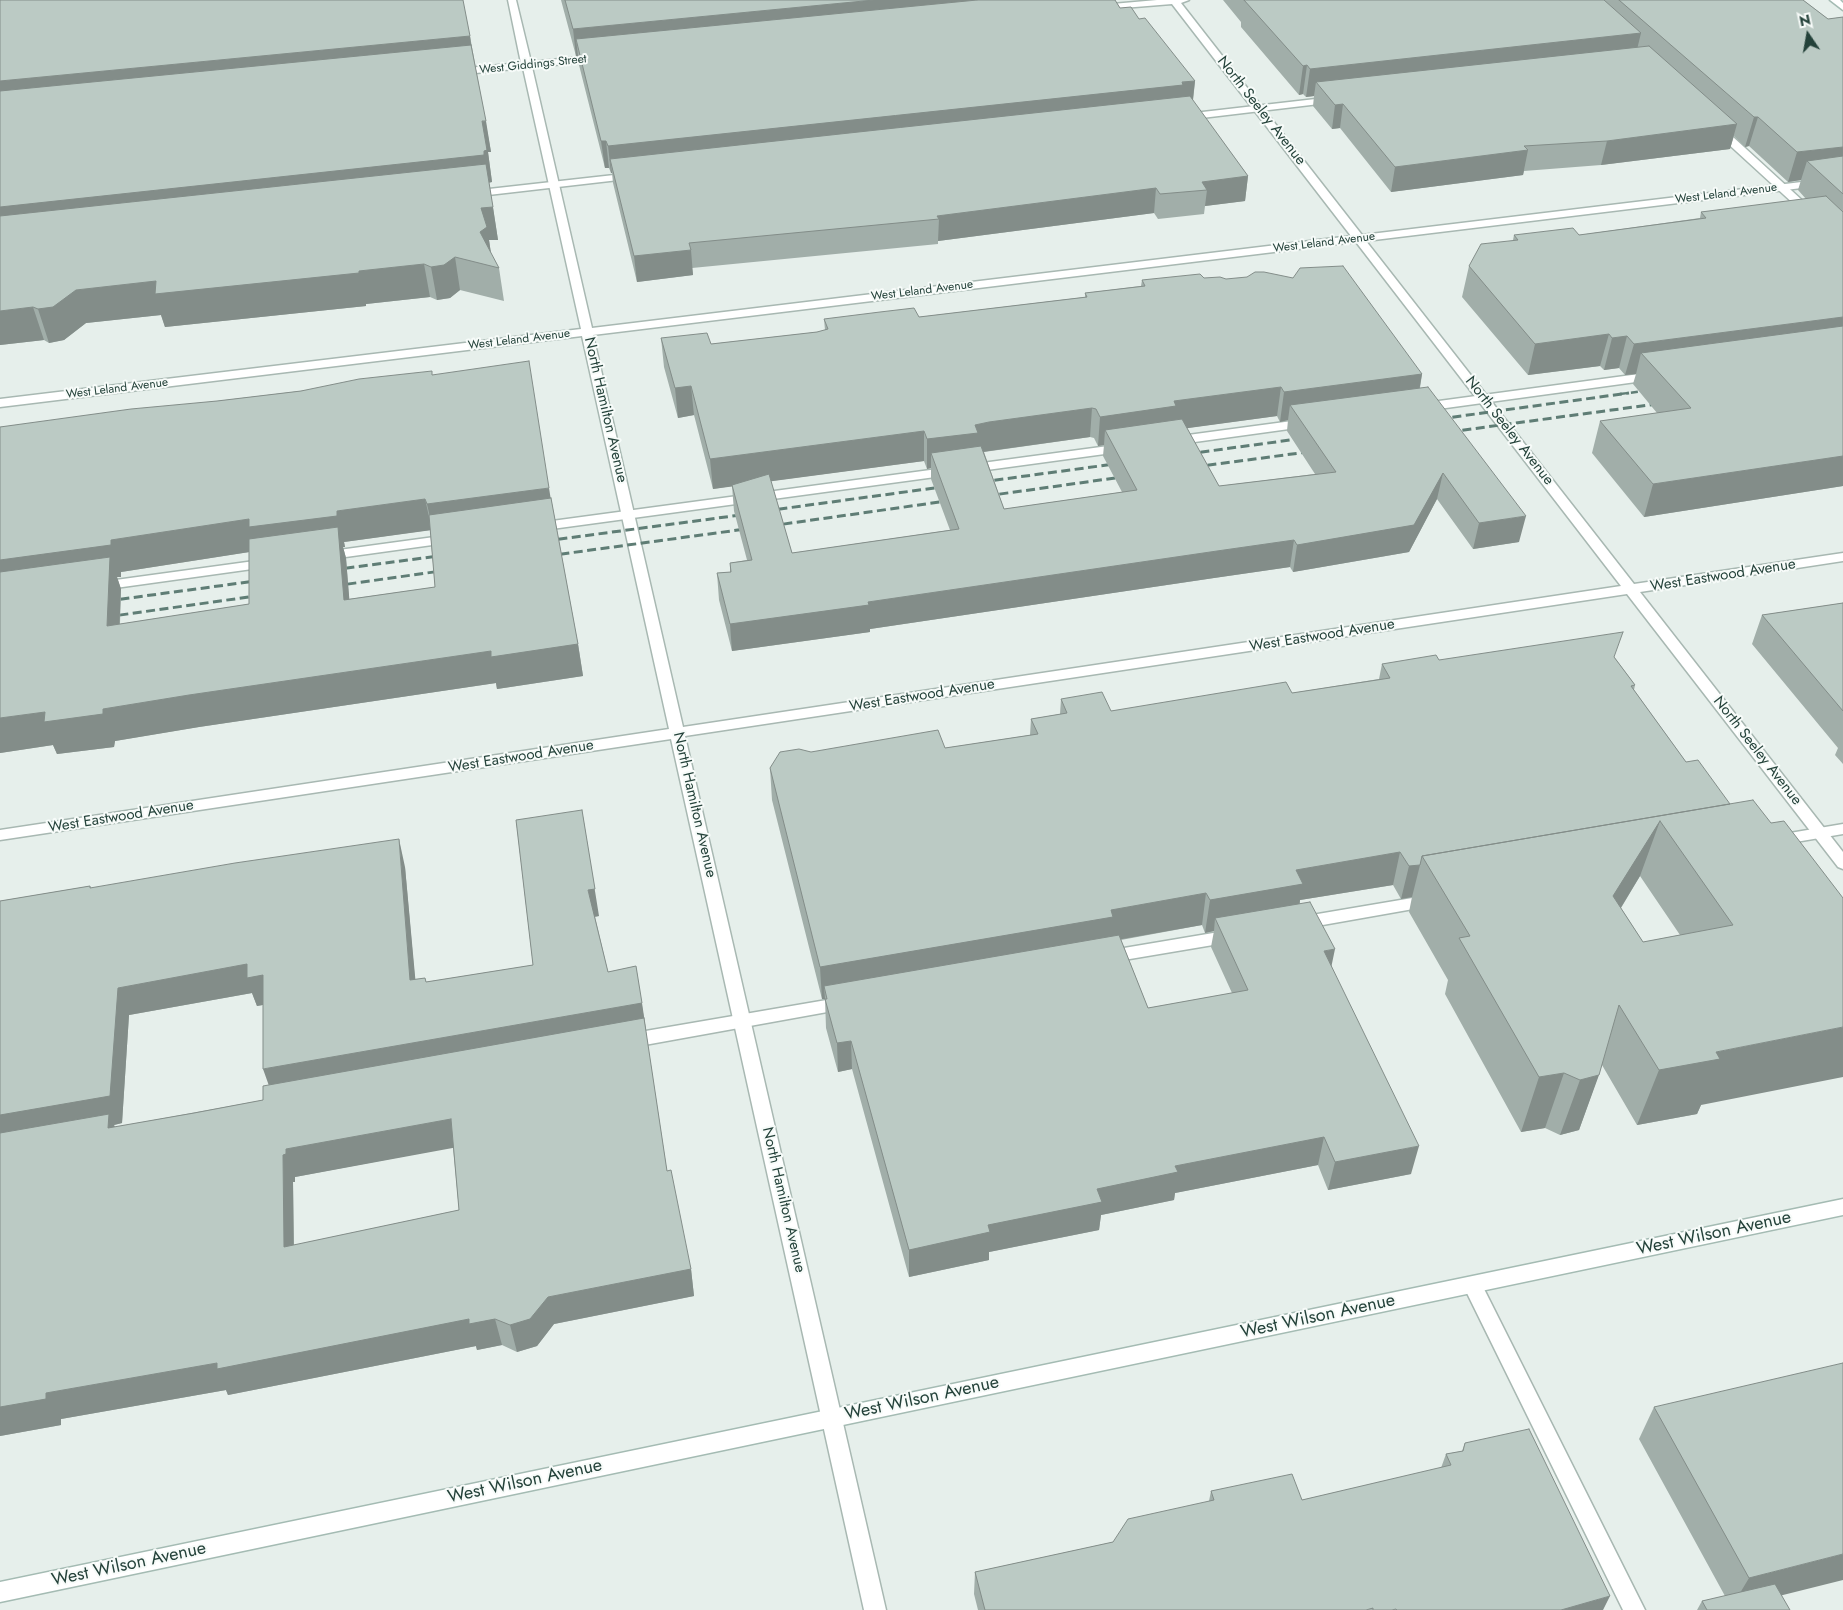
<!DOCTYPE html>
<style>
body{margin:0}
#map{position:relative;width:1843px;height:1610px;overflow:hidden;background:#e6efeb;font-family:Jost,sans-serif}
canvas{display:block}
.north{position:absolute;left:1783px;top:10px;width:50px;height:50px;-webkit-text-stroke:4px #f7fbf9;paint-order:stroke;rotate:348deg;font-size:14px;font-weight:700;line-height:20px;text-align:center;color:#24423a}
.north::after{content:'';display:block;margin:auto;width:18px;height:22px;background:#24423a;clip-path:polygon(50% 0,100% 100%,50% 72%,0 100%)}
</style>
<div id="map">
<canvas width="1843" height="1610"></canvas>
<div class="north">N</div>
</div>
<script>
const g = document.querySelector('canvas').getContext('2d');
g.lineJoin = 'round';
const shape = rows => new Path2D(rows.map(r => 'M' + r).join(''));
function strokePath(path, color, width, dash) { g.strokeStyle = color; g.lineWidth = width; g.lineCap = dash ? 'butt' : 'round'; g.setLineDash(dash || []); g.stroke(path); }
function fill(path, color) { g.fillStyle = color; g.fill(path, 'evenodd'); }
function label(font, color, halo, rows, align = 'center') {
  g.font = font + ' Jost,sans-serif'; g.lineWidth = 4; g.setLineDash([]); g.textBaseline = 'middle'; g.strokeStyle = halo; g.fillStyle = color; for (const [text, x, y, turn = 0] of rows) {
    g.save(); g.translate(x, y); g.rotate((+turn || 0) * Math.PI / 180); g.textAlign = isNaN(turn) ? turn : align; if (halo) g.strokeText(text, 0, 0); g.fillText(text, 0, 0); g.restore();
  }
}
const lane = shape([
 [1333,97,1338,100,1336,102,1185,120,1180,117,1185,114,1333,97],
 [1713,126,1721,126,1815,212,1815,216,1807,216,1713,130,1713,126],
 [632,173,637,176,636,178,471,197,466,194,471,191,632,173],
 [1654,372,1660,376,1658,379,1424,411,1418,407,1424,403,1654,372],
 [1307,419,1311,420,1313,423,1311,426,1173,445,1167,441,1173,437,1307,419],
 [1123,444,1129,448,1127,451,537,531,531,527,537,523,1123,444],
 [449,535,454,536,456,539,454,542,324,560,317,556,324,552,449,535],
 [269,559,276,563,274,566,101,590,94,586,101,582,269,559],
 [1843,824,1843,834,1778,845,1773,844,1770,840,1773,836,1778,835,1843,824],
 [1430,895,1436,897,1438,901,1436,905,1300,929,1294,927,1292,923,1294,919,1300,917,1430,895],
 [1231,930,1237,932,1239,936,1237,940,1231,942,1106,963,1100,961,1098,957,1100,953,1106,951,1231,930],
 [844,997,850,999,852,1003,850,1007,844,1009,628,1048,622,1046,620,1041,622,1036,628,1034,844,997],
 [1472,1277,1479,1279,1645,1610,1623,1610,1463,1285,1465,1279,1472,1277]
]);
const street = shape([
 [508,0,516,0,531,62,598,55,603,58,598,61,532,67,592,328,1351,236,1172,4,1098,10,1096,8,1101,5,1157,0,1189,0,1181,3,1362,235,1843,177,1843,183,1366,241,1634,584,1843,553,1843,561,1640,592,1843,852,1843,869,1838,867,1627,594,685,736,886,1610,864,1610,671,739,0,840,0,830,669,729,582,336,0,407,0,399,581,329,523,68,457,75,452,72,457,69,521,63,508,0],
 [1356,242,1621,586,683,727,593,335,1356,242]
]);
const secondary = shape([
 [1830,0,1840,0,1843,3,1843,10,1830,0],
 [1843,1199,1843,1215,0,1602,0,1582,1843,1199]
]);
const railFar1 = shape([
 [1620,394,1652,390]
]);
const rail = shape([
 [1439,419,1629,393],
 [1449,432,1664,403],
 [1187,454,1305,438],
 [1194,467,1315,451],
 [981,482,1122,463],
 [986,496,1129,476],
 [765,511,949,486],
 [770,526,954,500],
 [545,541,748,514],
 [547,556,753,528],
 [332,570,446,555],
 [334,586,448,570],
 [107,601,263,580],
 [106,617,263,595]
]);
const wall = shape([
 [0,0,470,36,491,152,488,152,492,182,489,183,498,240,489,240,491,254,499,268,504,301,460,290,450,298,437,300,430,297,366,304,366,306,165,327,161,315,86,323,64,340,49,343,44,340,0,345],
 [561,0,1115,0,1120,8,1139,19,1195,81,1193,101,1248,176,1245,201,1205,206,1204,214,1158,219,1154,213,938,241,938,244,692,268,693,275,637,282,613,183,612,173,611,173,609,168,605,168,579,65,578,56,576,56],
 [1223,0,1803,0,1828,19,1843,17,1843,486,1644,517,1592,453,1600,421,1657,413,1633,384,1636,374,1625,375,1619,368,1604,370,1600,366,1528,375,1462,297,1469,266,1513,240,1514,235,1579,235,1700,218,1701,212,1806,199,1798,190,1801,180,1788,182,1749,146,1745,147,1734,136,1730,149,1601,165,1524,171,1523,175,1391,192,1340,128,1332,129,1313,106,1314,96,1306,97,1303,94,1299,95,1241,27,1241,22],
 [1204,278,1422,374,1420,388,1519,542,1473,549,1437,499,1409,552,1293,572,1290,567,1214,578,870,629,870,632,732,651,719,600,717,573,730,572,730,563,747,560,734,511,732,486,713,489,694,415,678,418,664,367,661,338,711,344,817,332,825,330,824,319,919,317,1085,297,1085,293,1141,286,1142,280],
 [1277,416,1280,422,1288,420,1287,431,1315,474,1219,486,1187,428],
 [1090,437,1094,438,1098,446,1104,445,1103,456,1122,492,1004,509,984,452],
 [924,461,927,469,931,468,931,479,950,530,792,553,771,481],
 [433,375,551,498,578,644,583,676,497,689,496,683,199,727,115,741,114,747,57,754,53,745,0,753,0,427,217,401],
 [430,530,435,587,349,599,346,558,343,547,345,547,344,542],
 [249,552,249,604,120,624,121,589,117,577,121,577,121,572],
 [1843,603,1843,764,1835,755,1838,748,1752,644,1762,615],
 [1615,658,1635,685,1634,690,1686,762,1730,804,1771,823,1701,1105,1697,1114,1637,1125,1602,1065,1579,1130,1560,1135,1545,1128,1521,1132,1445,994,1448,980,1409,912,1412,897,1401,899,1393,885,1300,900,1300,903,1331,965,1411,1174,1328,1190,1318,1165,1175,1193,1174,1200,1101,1215,1099,1230,989,1252,989,1260,909,1277,852,1069,838,1072,826,1028,825,999,822,999,772,800,770,768,811,752,945,748,1030,735,1031,719,1060,714,1061,699,1111,711,1292,693,1379,679,1382,664,1439,660],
 [1640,876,1680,935,1643,942,1621,908],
 [1202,925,1205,933,1214,931,1211,947,1232,993,1148,1008,1121,940],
 [516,820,599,916,595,917,608,972,636,966,667,1171,691,1269,694,1296,554,1324,537,1346,517,1352,502,1345,477,1350,476,1346,228,1395,226,1390,61,1419,61,1425,0,1436,0,901,90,886,91,888,405,867,415,980,425,978,426,982,533,965],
 [252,993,257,1006,263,1005,269,1085,263,1100,115,1127,114,1125,122,1123,129,1015],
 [453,1147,459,1210,294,1245,293,1182,295,1182,295,1177],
 [1654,1407,1781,1595,1790,1610,1697,1610,1702,1601,1725,1596,1639,1439],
 [1465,1443,1603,1610,978,1610,974,1594,975,1572,1113,1542,1209,1501,1211,1491,1302,1500,1441,1468,1446,1454,1462,1451]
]);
const shadedWall = shape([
 [874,0,1100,0,576,39,578,56,576,56,573,29],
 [1641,33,1634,62,1316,82,1314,96,1306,97,1310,69],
 [470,36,474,66,0,113,0,81],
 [1307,65,1303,94,1299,95,1303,66],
 [1195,81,1192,107,610,159,612,173,611,173,608,146],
 [1343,104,1340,128,1332,129,1335,105],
 [1754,117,1758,117,1749,146,1745,147],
 [486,121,491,152,488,152,492,182,0,240,0,207],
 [1737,124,1730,149,1601,165,1607,141],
 [601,141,606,141,609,168,605,168],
 [1843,147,1843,176,1807,161,1801,180,1788,182,1797,152],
 [1528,150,1523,175,1391,192,1395,167],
 [1248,176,1245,201,1205,206,1207,190,1202,182],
 [1156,188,1154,213,938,241,939,219,937,216],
 [493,207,498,240,489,240,492,260,480,232,481,208],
 [691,250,693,275,637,282,634,256],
 [455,257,460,290,450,298,437,300,431,267],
 [424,264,430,297,366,304,366,306,165,327,161,315,86,323,64,340,49,343,38,309,76,290,156,281,359,271],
 [33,307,44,340,0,345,0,311],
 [1843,317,1843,347,1641,353,1636,374,1625,375,1634,344],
 [1609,334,1600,366,1528,375,1535,344],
 [1627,336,1619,368,1604,370,1612,338],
 [1422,374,1417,403,1290,405,1288,420,1280,422,1284,392],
 [691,386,694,415,678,418,675,388],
 [1281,387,1277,416,1174,430,1105,430,1104,445,1098,446,1100,417,1174,401],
 [1092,408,1090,437,989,451,977,453,931,453,931,468,927,469,927,439,975,425,989,422],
 [924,431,924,461,713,489,710,459],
 [1843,456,1843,486,1644,517,1653,484],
 [1443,473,1437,499,1409,552,1293,572,1297,545],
 [549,488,554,519,434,535,427,504],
 [425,499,432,530,344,542,345,547,343,547,346,558,352,632,256,551,121,572,121,577,117,577,121,589,118,658,0,593,0,560,111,540,249,519,337,511],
 [1526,516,1519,542,1473,549,1479,523],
 [1294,540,1290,567,1214,578,870,629,870,632,732,651,730,624,868,602,1217,551],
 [578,644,583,676,497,689,496,683,199,727,115,741,114,747,57,754,53,745,0,753,0,718,45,712,103,709,189,695,491,651],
 [582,810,599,916,592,917,588,890],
 [1660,821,1640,876,1594,952,1443,891],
 [399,839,405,867,418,1008,410,980],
 [1400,852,1393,885,1300,900,1297,917,1215,918,1214,931,1205,933,1210,900,1296,870],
 [1420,865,1412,897,1401,899,1409,866],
 [1206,893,1202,925,1111,941,824,986,825,999,822,999,820,967,1111,910],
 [1335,949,1329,978,1324,951],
 [247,964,263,975,273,1003,257,1006,252,993,129,1015,122,1123,114,1125,121,1141,0,1145,0,1115,118,988],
 [642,1003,646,1030,273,1097,263,1069],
 [1843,1027,1843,1077,1701,1105,1697,1114,1637,1125,1659,1070,1716,1052],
 [851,1041,852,1069,838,1072,837,1043],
 [1564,1073,1545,1128,1521,1132,1539,1077],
 [1599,1075,1579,1130,1560,1135,1580,1080],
 [451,1119,458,1147,295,1177,295,1182,293,1182,294,1274,284,1247,283,1155,286,1149],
 [1324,1137,1318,1165,1175,1193,1174,1200,1101,1215,1099,1230,989,1252,989,1260,909,1277,909,1250,988,1225,1097,1189,1175,1166],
 [1419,1146,1411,1174,1328,1190,1335,1162],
 [691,1269,694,1296,554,1324,537,1346,517,1352,510,1325,548,1297],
 [469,1319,495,1319,502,1345,477,1350,476,1346,228,1395,226,1390,61,1419,61,1425,0,1436,0,1407,46,1393,217,1363],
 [1843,1554,1843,1580,1731,1608,1749,1578],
 [1610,1596,1603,1610,1561,1610]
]);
const building = shape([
 [0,0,463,0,470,36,0,81,0,0],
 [565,0,874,0,573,29,565,0],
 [977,0,1115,0,1120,8,1131,7,1139,19,1145,18,1195,81,1182,82,1183,85,608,146,606,141,601,141,576,39,977,0],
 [1244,0,1604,0,1641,33,1310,69,1307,65,1303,66,1244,0],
 [1619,0,1803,0,1828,19,1843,17,1843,147,1797,152,1758,117,1754,117,1619,0],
 [471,45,486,121,482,121,487,150,484,151,484,155,0,207,0,91,471,45],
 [1649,46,1737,124,1607,141,1524,146,1528,150,1395,167,1343,104,1335,105,1316,82,1649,46],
 [1190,96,1248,176,1202,182,1207,190,1160,194,1156,188,937,216,939,219,689,243,691,250,634,256,610,159,1190,96],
 [1843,156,1843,194,1807,161,1843,156],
 [486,164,493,207,481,208,487,227,480,232,499,268,455,257,444,265,431,267,424,264,359,271,359,273,155,294,156,281,76,290,53,307,38,309,33,307,0,311,0,216,486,164],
 [1826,196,1843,212,1843,317,1634,344,1627,336,1612,338,1609,334,1535,344,1469,266,1481,244,1518,240,1514,235,1573,228,1579,235,1706,218,1701,212,1826,196],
 [1343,266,1422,374,1284,392,1281,387,1174,401,1176,406,1100,417,1096,409,1092,408,989,422,975,425,978,433,927,439,924,431,710,459,691,386,675,388,661,338,707,333,711,344,817,332,828,329,824,319,880,312,914,308,919,317,1087,297,1085,293,1145,286,1142,280,1200,274,1204,278,1220,277,1226,279,1247,277,1255,272,1264,272,1293,278,1300,268,1343,266],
 [1843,326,1843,456,1653,484,1600,421,1691,408,1641,353,1843,326],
 [529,361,549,488,427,504,425,499,337,511,337,516,249,527,249,519,111,540,111,545,0,560,0,427,131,409,217,401,301,391,359,379,432,371,432,375,529,361],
 [1428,387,1526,516,1479,523,1443,473,1414,525,1297,545,1294,540,1217,551,868,602,869,605,730,624,717,573,731,572,730,563,752,560,732,485,769,474,792,553,959,529,931,453,981,446,1004,509,1137,490,1105,430,1182,419,1219,486,1336,472,1290,405,1428,387],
 [551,498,578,644,491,657,491,651,189,695,103,709,103,714,44,722,45,712,0,718,0,572,110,557,107,626,249,604,249,539,338,527,344,600,435,587,429,515,551,498],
 [1843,603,1843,711,1762,615,1843,603],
 [1623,632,1614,657,1635,685,1631,686,1686,762,1698,760,1730,804,1422,856,1420,865,1409,866,1400,852,1296,870,1303,884,1210,900,1206,893,1111,910,1113,917,820,967,770,768,780,752,799,749,811,752,938,730,945,748,1038,734,1031,719,1067,713,1061,699,1102,692,1111,711,1286,682,1292,693,1390,678,1382,664,1436,655,1439,660,1623,632],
 [1753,800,1771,823,1784,821,1843,898,1843,1027,1716,1052,1720,1059,1659,1070,1619,1005,1599,1075,1580,1080,1564,1073,1539,1077,1459,938,1470,936,1422,856,1753,800],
 [1660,821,1733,925,1643,942,1613,896,1660,821],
 [582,810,595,889,588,890,608,972,636,966,642,1003,263,1069,263,975,247,978,247,964,118,988,110,1096,0,1115,0,901,90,886,90,888,235,863,399,839,410,980,425,978,426,982,533,965,516,820,582,810],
 [1310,902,1335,949,1324,951,1419,1146,1335,1162,1324,1137,1175,1166,1178,1172,1097,1189,1102,1202,988,1225,990,1232,909,1250,851,1041,837,1043,825,999,827,999,824,986,1119,935,1148,1008,1248,990,1215,918,1310,902],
 [644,1018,667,1171,671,1170,691,1269,548,1297,530,1319,510,1325,495,1319,469,1324,469,1319,217,1369,217,1363,46,1393,46,1399,0,1407,0,1133,109,1114,108,1128,194,1113,263,1100,263,1086,644,1018],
 [451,1119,459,1210,284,1247,283,1155,286,1154,286,1149,451,1119],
 [1843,1363,1843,1554,1749,1578,1654,1407,1843,1363],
 [1529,1429,1610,1596,1561,1610,1397,1610,1396,1609,1392,1610,1373,1610,1373,1608,1366,1610,985,1610,975,1572,1113,1542,1128,1519,1214,1500,1211,1491,1292,1474,1302,1500,1451,1465,1446,1454,1463,1451,1465,1443,1529,1429],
 [1775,1584,1790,1610,1707,1610,1702,1601,1775,1584]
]);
const farStreetnames = [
 ["West Giddings Street",533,65,-6],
 ["West Leland Avenue",1726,194,-7],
 ["West Leland Avenue",1324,243,-7],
 ["West Leland Avenue",922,291,-7],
 ["West Leland Avenue",519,340,-7],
 ["West Leland Avenue",117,389,-7]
];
const streetNames = [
 ["North Seeley Avenue",1261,111,52],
 ["North Hamilton Avenue",605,410,77],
 ["North Seeley Avenue",1509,431,52],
 ["West Eastwood Avenue",1723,576,-9],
 ["West Eastwood Avenue",1322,636,-9],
 ["West Eastwood Avenue",922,696,-9],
 ["North Seeley Avenue",1757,751,52],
 ["West Eastwood Avenue",521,757,-9],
 ["North Hamilton Avenue",694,805,77],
 ["West Eastwood Avenue",121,817,-9],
 ["North Hamilton Avenue",783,1200,77]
];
const nearStreetnames = [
 ["West Wilson Avenue",1714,1234,-12],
 ["West Wilson Avenue",1318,1317,-12],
 ["West Wilson Avenue",922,1399,-12],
 ["West Wilson Avenue",525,1482,-12],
 ["West Wilson Avenue",129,1565,-12]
];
strokePath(lane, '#a8b8b2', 3);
strokePath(street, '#a8b8b2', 3);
strokePath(secondary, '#a4bbb3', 3);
fill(lane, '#fff');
fill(street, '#fff');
fill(secondary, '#fff');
strokePath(railFar1, '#5f7d75', 2.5, [7, 4]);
strokePath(rail, '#5f7d75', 3, [9, 4.5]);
fill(wall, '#a1aea9');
fill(shadedWall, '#838d89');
fill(building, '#bbcac4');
strokePath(building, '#838d89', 1);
label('12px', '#24423a', '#f7fbf9', farStreetnames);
label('15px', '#24423a', '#f7fbf9', streetNames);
label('18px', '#24423a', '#f7fbf9', nearStreetnames);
</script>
